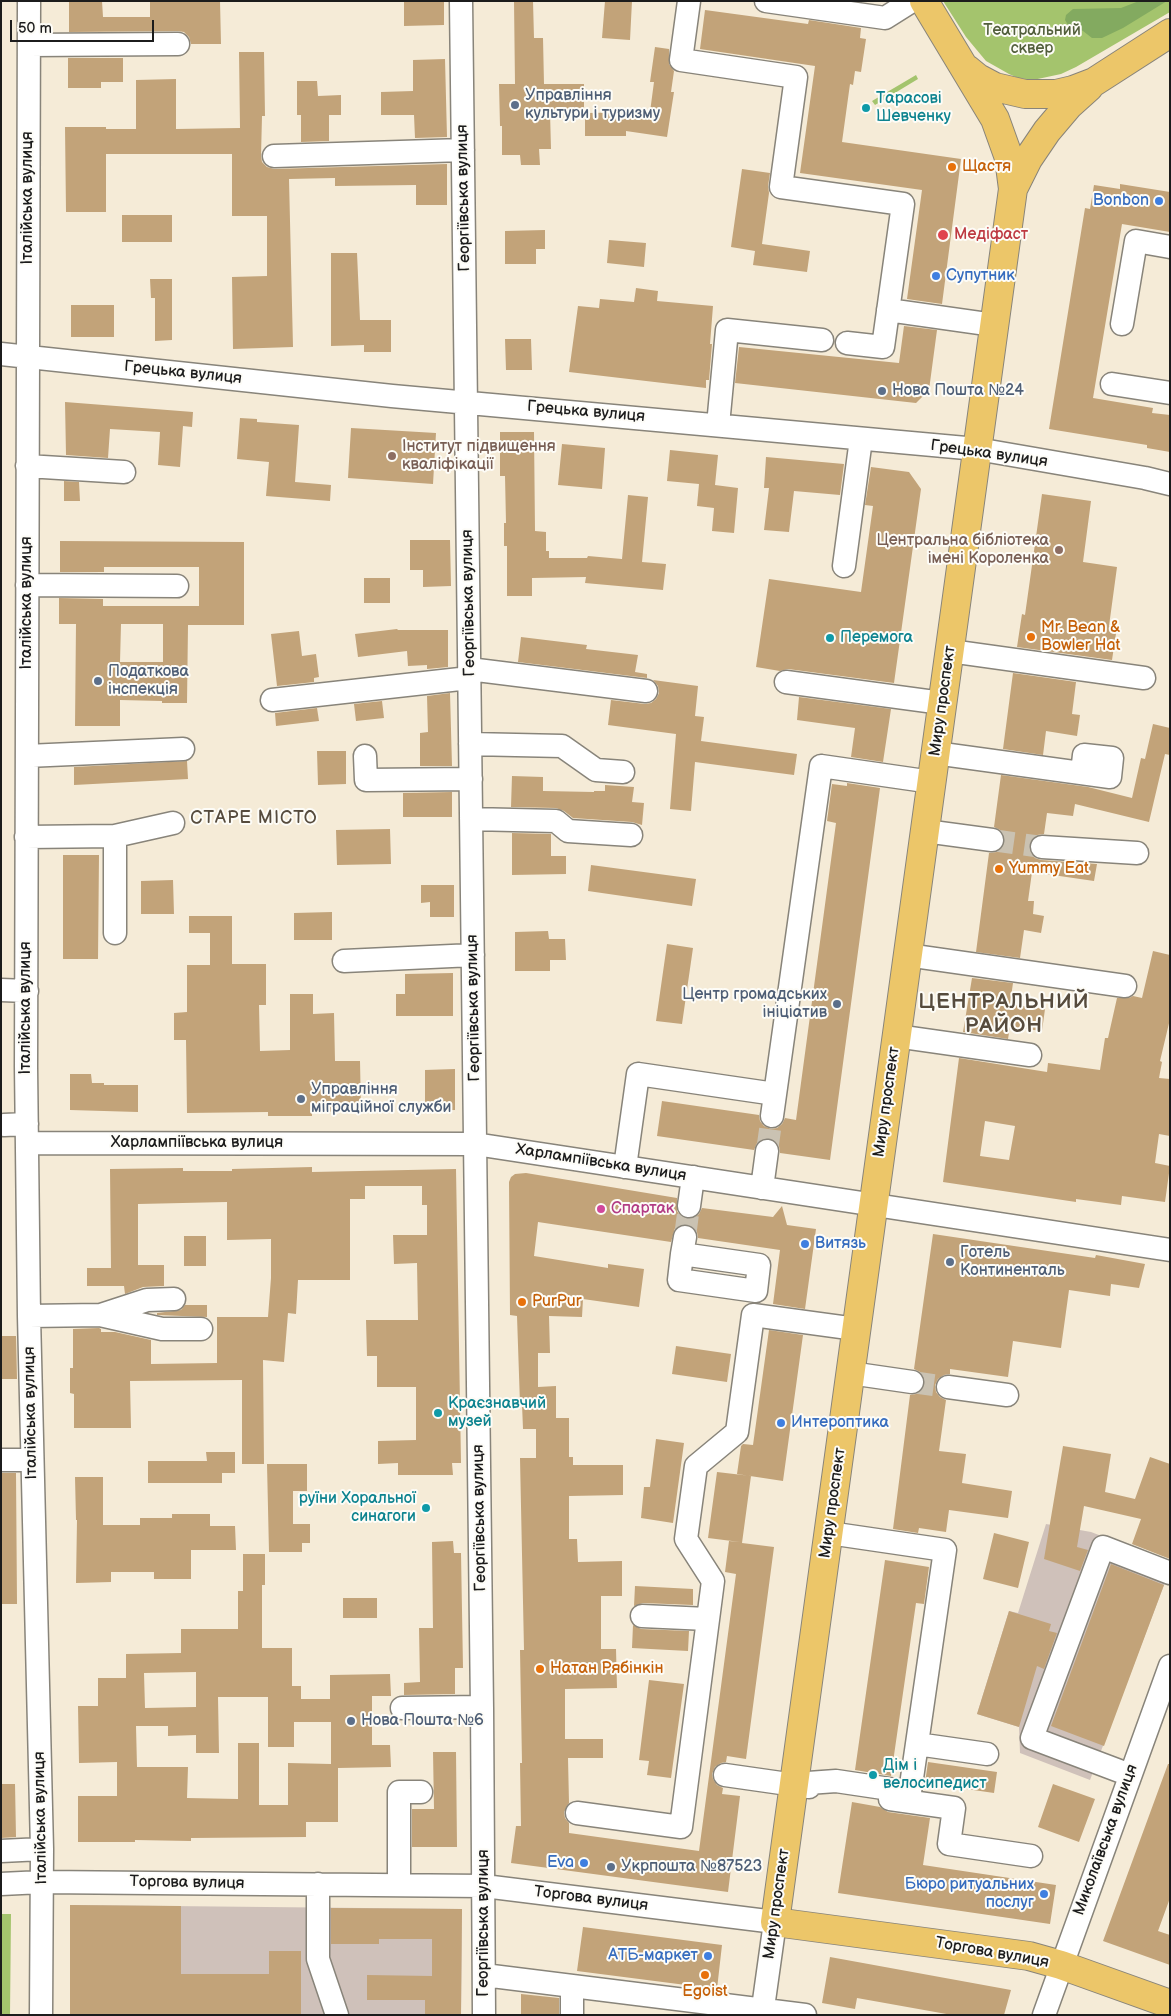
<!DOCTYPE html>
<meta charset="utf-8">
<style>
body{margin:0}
#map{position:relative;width:1171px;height:2016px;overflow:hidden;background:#f5ebd7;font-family:"Balsamiq Sans",sans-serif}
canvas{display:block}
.frame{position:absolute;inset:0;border:2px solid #1c1c1c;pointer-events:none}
.scale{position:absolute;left:10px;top:20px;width:144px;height:22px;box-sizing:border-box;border:2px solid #1c1c1c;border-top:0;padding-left:6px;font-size:15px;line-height:18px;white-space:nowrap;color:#1c1c1c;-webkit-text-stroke:4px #fdfcf7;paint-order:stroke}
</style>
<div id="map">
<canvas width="1171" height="2016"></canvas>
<div class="frame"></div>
<div class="scale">50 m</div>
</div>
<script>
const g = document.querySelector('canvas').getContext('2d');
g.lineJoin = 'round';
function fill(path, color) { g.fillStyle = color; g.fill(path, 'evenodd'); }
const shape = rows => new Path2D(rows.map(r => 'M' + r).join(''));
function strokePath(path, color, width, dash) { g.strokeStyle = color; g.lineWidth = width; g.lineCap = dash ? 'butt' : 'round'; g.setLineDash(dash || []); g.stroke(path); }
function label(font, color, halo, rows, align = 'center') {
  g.font = font + ' "Balsamiq Sans",sans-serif'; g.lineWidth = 4; g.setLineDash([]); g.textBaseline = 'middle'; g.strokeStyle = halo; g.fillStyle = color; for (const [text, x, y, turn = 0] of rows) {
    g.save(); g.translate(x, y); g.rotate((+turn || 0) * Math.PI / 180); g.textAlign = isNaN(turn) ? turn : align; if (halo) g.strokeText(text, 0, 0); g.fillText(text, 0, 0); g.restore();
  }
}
const industrial = shape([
 [1046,1524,1091,1532,1170,1562,1169,1572,1090,1780,1020,1753,1019,1727,977,1714,1009,1611,1018,1613],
 [70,1905,462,1909,461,2015,70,2015]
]);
const green = shape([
 [943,1,1170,1,1170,12,1076,67,1061,74,1033,80,1018,78,1009,74,986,61,966,37],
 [916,75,918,79,875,105,872,101],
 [1,1914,11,1914,10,2015,1,2015]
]);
const forest = shape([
 [1139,1,1167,1,1123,28,1102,38,1092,38,1083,31,1068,25,1065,20,1066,15,1073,9,1121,8]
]);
const building = shape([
 [69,1,102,1,103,17,150,17,150,1,220,1,221,44,191,44,189,37,184,32,178,31,69,32],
 [404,1,444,1,444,25,404,26],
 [514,1,533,1,534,38,543,38,544,84,584,84,584,112,550,112,551,149,539,149,540,165,521,165,520,155,502,155,502,126,500,126,499,84,515,84],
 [605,1,632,1,630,40,602,38],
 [705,10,808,24,809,20,861,28,860,38,866,39,861,72,855,71,853,85,850,84,842,142,961,159,942,304,907,299,922,190,800,173,815,66,700,49],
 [655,47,669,49,669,64,674,71,671,92,674,92,667,137,626,131,626,136,585,136,585,113,650,112,654,82,650,82],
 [239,52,264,52,265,116,262,116,261,156,262,162,267,167,274,169,447,164,447,205,416,205,416,185,335,186,335,178,289,179,293,347,233,349,232,277,267,276,267,216,232,216,232,154,106,154,106,212,66,212,65,127,106,127,106,129,136,129,136,80,176,79,176,129,240,128],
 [68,58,123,58,123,82,101,82,101,88,68,88],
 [445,59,447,137,415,138,414,115,381,115,381,92,413,91,413,60],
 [297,81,317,81,318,96,341,95,341,115,329,115,329,141,301,142,301,115,297,115],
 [742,169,770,173,768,186,769,193,762,244,810,251,807,272,753,265,755,251,731,247],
 [1120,184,1170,192,1170,232,1122,224,1093,398,1153,408,1152,413,1170,415,1170,452,1147,448,1147,445,1049,429,1085,208,1090,209,1094,185,1120,189],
 [122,215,172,215,172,242,122,242],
 [545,230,545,249,536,249,536,264,505,264,505,231],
 [609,240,646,243,644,267,607,263],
 [331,253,357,253,360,320,391,320,391,352,364,352,364,345,331,346],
 [150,279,172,279,172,340,155,341,155,298,151,298],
 [636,288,658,291,657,301,713,306,710,344,712,344,709,380,706,380,706,388,569,372,578,306,599,308,600,299,634,302],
 [71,305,114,305,114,337,71,337],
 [904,326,937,330,929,390,916,403,735,383,739,347,899,363],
 [505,339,531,339,532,370,506,370],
 [65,402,193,412,192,427,183,426,180,467,158,465,160,432,110,429,108,458,66,455],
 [240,418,257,419,257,422,299,425,295,482,331,485,330,501,266,496,269,462,237,459],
 [351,428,436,433,433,484,348,478],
 [500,432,534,432,535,531,546,532,546,551,549,551,549,558,587,558,588,556,622,559,628,495,648,497,642,562,666,564,663,590,585,583,586,577,532,578,532,596,507,596,507,546,504,546,504,523,506,523,505,476,500,476],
 [562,444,605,448,602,489,558,485],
 [670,450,718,455,715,485,738,488,734,533,712,531,714,508,697,506,699,484,667,481],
 [766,457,844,464,840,495,794,491,789,532,764,530,769,488,764,488],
 [871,467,909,472,921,489,894,683,788,669,780,671,756,667,769,579,861,592,873,506,865,505],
 [64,481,79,482,80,501,64,501],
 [1042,494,1091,501,1083,562,1117,567,1109,626,1117,627,1112,660,1017,647,1022,614,1025,615],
 [410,540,450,540,451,586,423,587,423,570,410,570],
 [60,541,244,542,244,625,188,625,187,703,162,703,162,701,120,700,120,726,75,726,76,624,59,624,59,598,103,599,103,606,199,606,199,567,104,567,104,572,60,572],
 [121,624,163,624,163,662,120,662],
 [364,578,390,578,390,603,364,603],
 [397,629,398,630,448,630,448,667,427,669,427,665,408,666,407,651,358,657,355,634],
 [299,631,302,656,316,654,319,677,314,678,314,682,277,686,271,634],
 [521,637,587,645,586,649,638,655,635,672,647,674,647,678,518,662],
 [1013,673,1076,682,1072,714,1080,715,1077,736,1046,731,1043,755,1003,749],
 [653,680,698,686,695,716,704,717,701,741,797,754,794,775,695,762,691,811,670,809,676,734,608,725,611,700,645,704,651,703,656,699,659,693,658,686],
 [450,693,452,766,420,766,420,733,428,732,427,696],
 [799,697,891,709,883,762,851,757,855,728,797,720],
 [382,701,384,718,356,721,354,704],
 [317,708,319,721,276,726,275,713],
 [1153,724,1170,728,1170,755,1165,754,1149,822,1075,804,1073,816,1047,813,1044,834,1037,835,1031,839,1029,847,1031,853,1035,858,1041,860,1097,864,1094,881,1032,872,1028,901,1034,901,1033,914,1044,916,1041,933,1024,930,1020,958,976,952,989,853,997,852,1003,848,1005,841,1004,835,1000,830,994,827,1001,775,1088,787,1132,798,1141,758,1145,759],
 [317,751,346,751,346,784,318,785],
 [187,761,188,779,74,785,74,767],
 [512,776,543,777,543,791,594,792,594,791,605,791,605,785,634,787,632,802,644,803,642,825,632,822,573,818,564,811,556,808,511,807],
 [847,783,880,788,830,1160,780,1153,779,1146,775,1141,768,1138,762,1139,757,1143,754,1150,657,1136,662,1101,759,1115,760,1121,764,1126,771,1129,777,1128,782,1124,785,1118,796,1120,836,823,827,821,832,784,847,786],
 [452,792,452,817,403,817,403,793],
 [390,829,391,864,337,865,336,830],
 [512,833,551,834,551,856,566,856,566,874,512,875],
 [63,855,99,855,98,959,63,959],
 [591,865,696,879,692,906,588,891],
 [173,880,174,914,141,914,141,881],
 [421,885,454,885,454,917,430,917,430,902,421,903],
 [332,912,332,940,294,940,294,913],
 [189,916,232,916,232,964,266,964,266,1005,259,1005,260,1051,290,1050,290,994,313,994,313,1014,334,1013,335,1061,360,1061,361,1111,312,1112,312,1116,268,1116,268,1112,187,1113,186,1040,174,1040,174,1013,187,1012,187,965,210,965,210,933,189,933],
 [548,931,549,939,565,939,566,960,550,960,550,971,515,971,515,932],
 [667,944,693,948,682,1024,656,1021],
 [1153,951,1170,955,1170,1019,1160,1061,1162,1062,1159,1078,1170,1079,1170,1136,1159,1134,1155,1163,1170,1166,1165,1202,1122,1196,1121,1205,1076,1199,1076,1202,943,1182,959,1058,1047,1072,1048,1063,1100,1070,1105,1038,1108,1038,1117,998,1129,998,1133,996,1142,998],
 [985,1121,1015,1126,1009,1160,980,1156],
 [453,973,453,1016,396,1016,396,994,405,994,405,974],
 [972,978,1013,983,1010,1004,1045,1009,1042,1031,1010,1027,1008,1039,963,1032],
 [455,1069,455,1110,425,1111,425,1070],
 [70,1074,91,1074,92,1083,104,1083,104,1085,138,1085,138,1112,70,1110],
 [312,1167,312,1172,456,1169,461,1463,452,1463,453,1475,398,1475,398,1463,378,1464,378,1441,416,1440,416,1387,377,1387,377,1356,367,1356,366,1320,418,1320,417,1263,394,1264,393,1235,427,1235,427,1205,422,1205,422,1186,365,1186,365,1199,350,1199,350,1280,298,1280,296,1314,288,1313,284,1362,263,1360,264,1464,242,1464,242,1380,130,1381,131,1428,74,1428,74,1394,70,1393,70,1368,73,1368,73,1329,99,1328,101,1329,101,1332,115,1332,151,1340,151,1364,217,1363,217,1317,268,1317,271,1278,271,1239,227,1240,227,1202,138,1204,138,1265,164,1265,164,1286,143,1287,125,1294,124,1286,87,1286,87,1268,111,1268,110,1169,183,1168,183,1171,232,1171,232,1169],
 [526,1173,677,1198,677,1211,681,1217,688,1219,694,1218,699,1214,702,1208,773,1217,782,1206,787,1225,816,1229,805,1309,773,1304,780,1250,698,1238,697,1232,694,1227,687,1224,680,1225,675,1228,671,1242,538,1222,534,1256,608,1268,608,1264,644,1269,639,1307,583,1299,582,1317,549,1316,550,1353,538,1353,538,1387,556,1386,556,1418,569,1418,569,1457,573,1457,573,1465,623,1465,623,1495,569,1496,569,1539,577,1539,578,1562,622,1561,622,1596,601,1596,601,1649,616,1649,617,1688,565,1689,565,1739,603,1739,603,1758,568,1758,569,1803,564,1812,565,1818,569,1823,569,1833,699,1851,736,1574,725,1572,729,1541,740,1542,708,1538,717,1472,751,1476,742,1543,774,1547,746,1759,727,1756,726,1762,721,1763,715,1767,712,1774,713,1779,717,1785,723,1788,722,1794,740,1796,728,1892,511,1863,516,1826,521,1826,520,1763,522,1763,520,1650,524,1650,520,1458,536,1458,536,1429,523,1429,522,1404,520,1404,517,1316,510,1315,509,1182,511,1177,515,1174],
 [933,1234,1095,1258,1096,1255,1145,1264,1139,1288,1111,1284,1110,1296,1069,1290,1061,1348,1013,1341,1008,1377,950,1369,950,1374,944,1375,938,1379,935,1385,936,1392,940,1397,946,1400,939,1451,966,1454,962,1483,1012,1491,1008,1518,949,1510,946,1532,919,1528,918,1533,893,1529,910,1395,916,1394,922,1390,925,1383,924,1378,920,1372,914,1369],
 [184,1236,206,1236,206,1266,184,1266],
 [185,1305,207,1305,207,1317,157,1315,157,1313,181,1310],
 [769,1330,803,1335,783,1481,737,1474,741,1446,743,1444,753,1445],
 [1,1336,16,1336,17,1379,1,1379],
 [676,1346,731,1354,727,1382,672,1374],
 [656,1439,684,1443,673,1523,641,1518,644,1487,650,1487],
 [1063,1446,1111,1454,1105,1492,1135,1499,1150,1457,1170,1464,1170,1559,1132,1544,1141,1519,1084,1506,1077,1547,1088,1550,1080,1571,1044,1559],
 [206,1452,235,1452,235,1473,222,1473,222,1483,148,1483,148,1461,207,1461],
 [267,1464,307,1464,307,1491,293,1491,293,1524,310,1524,310,1543,302,1543,302,1552,269,1552],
 [1,1473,16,1473,17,1604,1,1604],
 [75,1477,103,1477,103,1525,140,1525,140,1518,172,1518,172,1514,210,1514,210,1526,235,1526,236,1550,191,1550,191,1579,154,1579,154,1572,111,1572,111,1582,76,1583,77,1520,76,1520],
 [994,1533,1029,1542,1018,1588,983,1579],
 [453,1541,454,1553,461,1553,463,1668,455,1668,455,1694,404,1695,404,1683,420,1682,419,1628,433,1628,432,1542],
 [243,1554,265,1554,265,1585,262,1585,262,1648,292,1648,292,1686,301,1686,301,1699,330,1699,330,1675,390,1674,391,1696,372,1696,372,1745,390,1745,391,1767,338,1768,338,1822,306,1822,306,1837,191,1838,191,1841,135,1840,135,1842,78,1842,78,1796,117,1796,117,1762,79,1763,78,1706,98,1706,98,1678,126,1678,126,1654,181,1653,181,1629,238,1629,238,1591,243,1591],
 [196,1672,196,1707,145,1708,144,1673],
 [218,1697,268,1697,268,1747,294,1747,294,1722,331,1722,331,1764,288,1763,288,1805,259,1805,259,1743,238,1743,238,1799,187,1798,188,1767,137,1767,136,1726,168,1726,168,1736,196,1735,196,1753,219,1753],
 [885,1560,929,1567,924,1604,916,1603,891,1776,855,1770],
 [1111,1564,1164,1585,1104,1746,1051,1726],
 [635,1586,693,1589,693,1605,643,1603,634,1606],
 [343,1598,377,1598,377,1618,343,1618],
 [1009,1611,1051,1624,1049,1631,1057,1633,1044,1669,1037,1666,1019,1727,977,1714],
 [633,1625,641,1629,689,1631,688,1651,632,1648],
 [649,1680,684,1684,671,1778,647,1775,649,1761,639,1760],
 [433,1752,456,1752,457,1847,412,1847,412,1809,434,1809],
 [928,1762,997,1772,994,1793,925,1783],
 [1168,1764,1170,1764,1170,1898,1158,1931,1170,1935,1170,1965,1103,1941],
 [1,1784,15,1784,16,1837,1,1838],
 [1053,1784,1095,1799,1079,1842,1038,1827],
 [852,1802,880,1807,888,1812,930,1818,923,1865,1056,1885,1050,1924,838,1893],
 [70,1905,181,1906,181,1974,269,1974,269,1951,301,1951,301,2015,70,2015],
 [331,1908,462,1909,461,2015,425,2015,425,2000,367,2000,367,1975,432,1976,432,1939,379,1939,379,1944,331,1944],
 [583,1927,722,1945,717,1989,577,1971],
 [830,1957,1011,1990,1004,2015,952,2015,857,1998,855,2009,822,2003],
 [521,1994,559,1998,559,2015,521,2015]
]);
const minorTunnel = shape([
 [992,840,1042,847],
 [767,1151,772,1116],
 [685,1237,689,1206],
 [912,1382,948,1387]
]);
const minor = shape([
 [29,1,26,1066,29,1316,42,1849,41,2015],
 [461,1,482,1707,484,2015],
 [689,1,681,60,796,77,781,187,903,204,883,347,847,343],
 [766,1,885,18,912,1],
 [29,45,178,44],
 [274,156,463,150],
 [888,310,994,325],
 [1122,324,1136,241,1170,247],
 [1,354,392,396,977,449,1145,478,1170,484],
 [1112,384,1170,393],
 [718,425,727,330,822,340],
 [27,466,124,472],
 [844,566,861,439],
 [27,585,177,586],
 [950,651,1144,678],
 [469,669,646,691],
 [786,682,942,703],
 [272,700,469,678],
 [470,744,562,746,596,770,623,772],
 [935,753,1110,777,1112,758,1084,755,1082,773],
 [27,756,183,749],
 [365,756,366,780,471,779],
 [471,819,556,821,568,831,631,835],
 [925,831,992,840],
 [26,837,115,836,173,823],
 [1042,847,1137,853],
 [115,933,115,836],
 [907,955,1125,986],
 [344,961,473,955],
 [1,990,27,991],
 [896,1036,1030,1055],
 [772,1116,821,766,932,782],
 [4,1125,27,1124],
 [27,1143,475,1144,1170,1250],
 [625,1167,638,1074,775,1094],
 [762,1188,767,1151],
 [689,1206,693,1177],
 [682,1254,759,1265,756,1291,679,1280,682,1254,685,1237],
 [101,1315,147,1300,174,1299],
 [29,1316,100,1315,162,1329,201,1329],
 [850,1373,912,1382],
 [948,1387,1007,1395],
 [1,1460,32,1460],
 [642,1616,707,1619],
 [402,1708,482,1707],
 [917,1744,987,1754],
 [725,1775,809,1787],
 [1130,1775,1032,1738,1103,1547,1170,1573],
 [794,1784,836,1781,910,1792,945,1550,829,1533],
 [890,1799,954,1808,949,1844,1031,1856],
 [577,1813,681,1827,713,1581,686,1539,696,1466,737,1432,753,1315,856,1329],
 [1,1851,42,1849],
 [1,1884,42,1882,484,1886,775,1922,762,2015],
 [318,1884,318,1959,337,2015],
 [399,1885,399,1792,421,1792],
 [484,1975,805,2015],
 [572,2015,572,1986],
 [1044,2015,1170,1666]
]);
const major = shape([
 [924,1,995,119,1009,158,1013,189,775,1922,1029,1956,1061,1965,1170,2004],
 [967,69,978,78,995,87,1025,94,1056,94,1073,90,1094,82,1170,33],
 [1013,189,1028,159,1047,131,1069,105,1089,87]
]);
const markers = [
 [515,105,5,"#5c6f8a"],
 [866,108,5,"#0f9aa8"],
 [952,167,5,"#e8710a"],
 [1159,201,5,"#3f7fe0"],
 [943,235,6,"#e0444e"],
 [936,276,5,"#3f7fe0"],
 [882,391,5,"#5c6f8a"],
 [392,456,5,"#8d6e63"],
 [1059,550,5,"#8d6e63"],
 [1031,637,5,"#e8710a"],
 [830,638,5,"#0f9aa8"],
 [98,681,5,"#5c6f8a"],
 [999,869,5,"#e8710a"],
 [837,1004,5,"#5c6f8a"],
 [301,1099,5,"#5c6f8a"],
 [601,1209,5,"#d1479c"],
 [805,1244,5,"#3f7fe0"],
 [950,1262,5,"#5c6f8a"],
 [522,1302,5,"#e8710a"],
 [438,1413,5,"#0f9aa8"],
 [781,1423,5,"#3f7fe0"],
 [426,1508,5,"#0f9aa8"],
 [540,1669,5,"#e8710a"],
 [351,1721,5,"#5c6f8a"],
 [873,1775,5,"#0f9aa8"],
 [584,1863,5,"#3f7fe0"],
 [611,1867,5,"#5c6f8a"],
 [1044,1894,5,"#3f7fe0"],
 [708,1956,5,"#3f7fe0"],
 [705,1975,5,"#e8710a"]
];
const parkNames = [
 ["Театральний",1032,31],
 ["сквер",1032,49]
];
const serviceNames = [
 ["Управління",525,96],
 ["культури і туризму",525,114],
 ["Нова Пошта №24",892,391],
 ["Податкова",108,672],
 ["інспекція",108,690],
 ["Центр громадських",827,995,"right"],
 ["ініціатив",827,1013,"right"],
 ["Управління",311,1090],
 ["міграційної служби",311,1108],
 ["Готель",960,1253],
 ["Континенталь",960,1271],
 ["Нова Пошта №6",361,1721],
 ["Укрпошта №87523",621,1867]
];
const cultureNames = [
 ["Тарасові",876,99],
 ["Шевченку",876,117],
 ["Перемога",840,638],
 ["Краєзнавчий",448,1404],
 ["музей",448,1422],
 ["руїни Хоральної",416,1499,"right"],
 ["синагоги",416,1517,"right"],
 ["Дім і",883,1766],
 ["велосипедист",883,1784]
];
const foodNames = [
 ["Щастя",962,167],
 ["Mr. Bean &",1041,628],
 ["Bowler Hat",1041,646],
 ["Yummy Eat",1009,869],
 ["PurPur",532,1302],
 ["Натан Рябінкін",550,1669],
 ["Egoist",705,1992,"center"]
];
const streetNames = [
 ["Італійська вулиця",28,198,-90],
 ["Георгіївська вулиця",464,198,-91],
 ["Грецька вулиця",183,373,6],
 ["Грецька вулиця",586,412,5],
 ["Грецька вулиця",989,454,8],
 ["Італійська вулиця",27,603,-90],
 ["Георгіївська вулиця",469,603,-91],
 ["Миру проспект",943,701,-82],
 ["Італійська вулиця",26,1008,-90],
 ["Георгіївська вулиця",474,1008,-91],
 ["Миру проспект",887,1102,-82],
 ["Харлампіївська вулиця",197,1143],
 ["Харлампіївська вулиця",601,1163,9],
 ["Італійська вулиця",31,1413,-91],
 ["Миру проспект",833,1503,-82],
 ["Георгіївська вулиця",480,1518,-91],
 ["Італійська вулиця",41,1818,-91],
 ["Миколаївська вулиця",1106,1840,-70],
 ["Торгова вулиця",187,1883,1],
 ["Торгова вулиця",591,1899,7],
 ["Миру проспект",777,1904,-82],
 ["Георгіївська вулиця",484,1923,-90],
 ["Торгова вулиця",992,1953,10]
];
const shopNames = [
 ["Bonbon",1149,201],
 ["Супутник",946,276,"left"],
 ["Витязь",815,1244,"left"],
 ["Интероптика",791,1423,"left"],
 ["Eva",574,1863],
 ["Бюро ритуальних",1034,1885],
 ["послуг",1034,1903],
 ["АТБ-маркет",698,1956]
];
const healthNames = [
 ["Медіфаст",954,235]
];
const educationNames = [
 ["Інститут підвищення",402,447],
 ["кваліфікації",402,465],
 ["Центральна бібліотека",1049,541,"right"],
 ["імені Короленка",1049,559,"right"]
];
const hotelNames = [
 ["Спартак",611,1209]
];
const neighbourhoodNames = [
 ["СТАРЕ МІСТО",254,818]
];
const districtNames = [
 ["ЦЕНТРАЛЬНИЙ",1004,1003],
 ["РАЙОН",1004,1027]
];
fill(industrial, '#cfc1ba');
fill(green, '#a4c46d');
fill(forest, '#83aa60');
fill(building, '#c2a379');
strokePath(minorTunnel, '#cac2b2', 22, [22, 11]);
strokePath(minor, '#88847a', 25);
strokePath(major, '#88847a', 30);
strokePath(minor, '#fff', 22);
strokePath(major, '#ecc669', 28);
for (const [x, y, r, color] of markers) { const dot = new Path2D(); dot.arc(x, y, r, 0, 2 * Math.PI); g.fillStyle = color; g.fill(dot); strokePath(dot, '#fdfcf7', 2); }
label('16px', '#525f3c', '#fdfcf7', parkNames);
label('16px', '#4e5e75', '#fdfcf7', serviceNames, 'left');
label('16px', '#0d838f', '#fdfcf7', cultureNames, 'left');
label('16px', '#c56008', '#fdfcf7', foodNames, 'left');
label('16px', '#1c1c1c', '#fdfcf7', streetNames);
label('16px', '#366cbe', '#fdfcf7', shopNames, 'right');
label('16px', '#be3a42', '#fdfcf7', healthNames, 'left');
label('16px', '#785e54', '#fdfcf7', educationNames, 'left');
label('16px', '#b23c85', '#fdfcf7', hotelNames, 'left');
g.letterSpacing = '1px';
label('18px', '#564b3d', '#fdfcf7', neighbourhoodNames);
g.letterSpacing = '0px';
g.letterSpacing = '1px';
label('bold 21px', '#564b3d', '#fdfcf7', districtNames);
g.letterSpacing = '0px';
</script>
